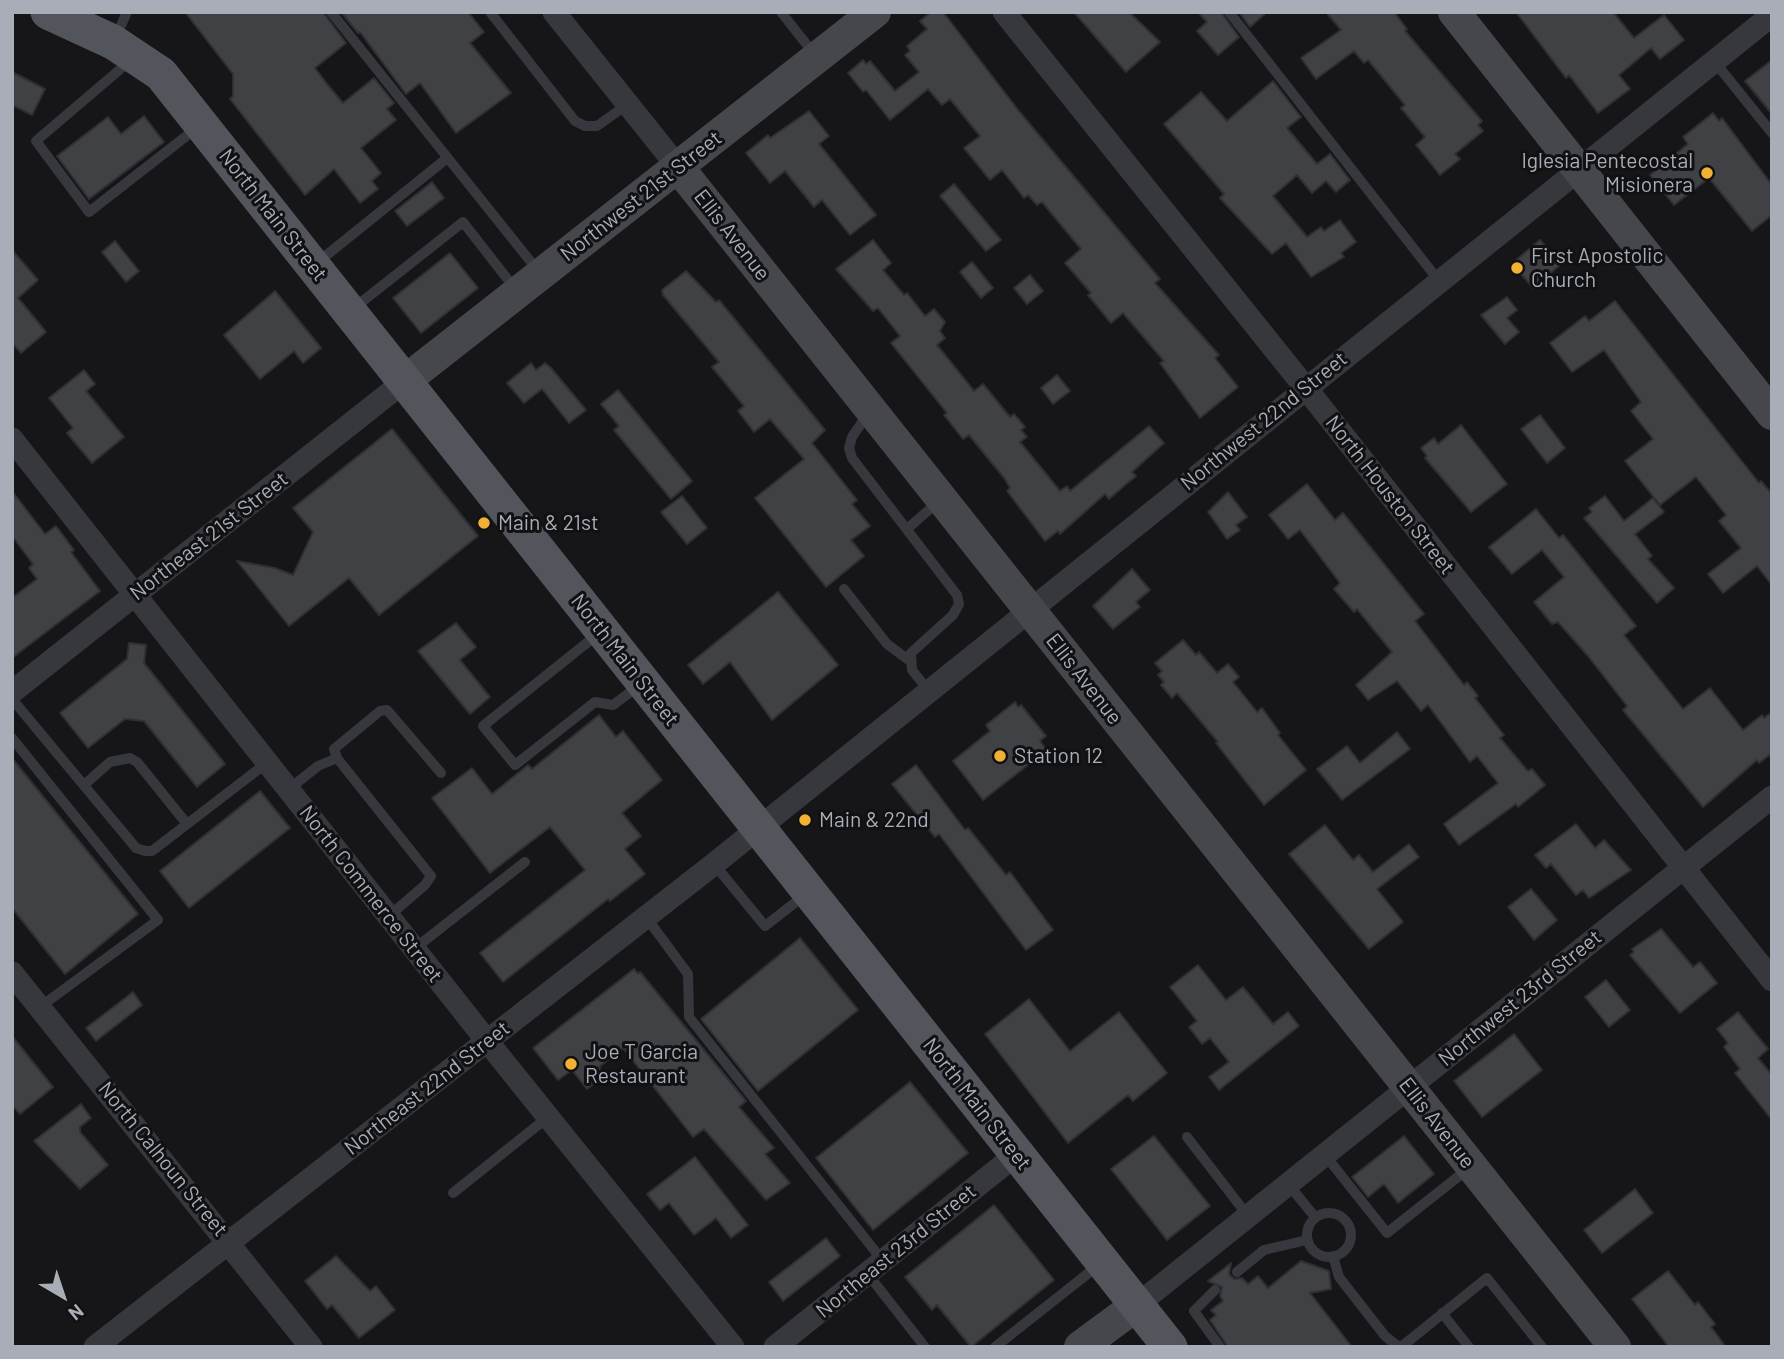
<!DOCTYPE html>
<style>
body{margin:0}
#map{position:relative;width:1784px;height:1359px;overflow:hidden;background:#161618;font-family:Barlow,sans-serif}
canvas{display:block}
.frame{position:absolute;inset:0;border:14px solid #a8adb8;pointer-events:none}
.north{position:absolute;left:28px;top:1261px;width:70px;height:70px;-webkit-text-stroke:5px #111113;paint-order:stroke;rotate:141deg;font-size:19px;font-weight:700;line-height:28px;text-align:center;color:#a8adb8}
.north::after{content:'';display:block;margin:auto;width:24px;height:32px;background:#a8adb8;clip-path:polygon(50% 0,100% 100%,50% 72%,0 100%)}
</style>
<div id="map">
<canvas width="1784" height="1359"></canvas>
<div class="frame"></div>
<div class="north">N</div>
</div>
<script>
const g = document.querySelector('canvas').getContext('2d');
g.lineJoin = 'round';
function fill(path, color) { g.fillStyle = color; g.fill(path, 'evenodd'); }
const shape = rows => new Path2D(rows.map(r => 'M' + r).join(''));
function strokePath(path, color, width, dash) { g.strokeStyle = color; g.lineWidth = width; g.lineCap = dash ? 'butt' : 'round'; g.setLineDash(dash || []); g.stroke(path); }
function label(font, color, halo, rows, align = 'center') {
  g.font = font + ' Barlow,sans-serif'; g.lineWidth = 6; g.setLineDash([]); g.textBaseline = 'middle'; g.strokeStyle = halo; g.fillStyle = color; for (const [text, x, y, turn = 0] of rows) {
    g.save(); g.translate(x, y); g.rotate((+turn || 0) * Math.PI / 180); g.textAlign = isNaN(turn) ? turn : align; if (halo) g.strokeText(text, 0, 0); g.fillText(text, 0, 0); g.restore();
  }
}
const building = shape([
 [185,12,323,12,346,43,315,68,327,84,343,103,374,78,394,103,387,109,396,120,361,148,381,173,372,181,378,189,360,203,334,169,305,195,230,99,233,96,233,74,185,12],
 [341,12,468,12,484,32,470,43,511,93,456,133,420,83,406,94,360,32,358,33,341,12],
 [931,12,943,12,1018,110,1160,279,1155,283,1219,355,1215,358,1238,387,1200,418,1160,363,1164,361,1123,313,1111,323,1088,295,1091,293,1065,263,1081,249,1042,202,1037,205,1028,195,1024,198,1002,170,990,180,964,148,980,136,950,99,942,105,928,89,890,120,866,90,863,92,848,73,863,60,866,64,870,61,895,91,919,72,905,55,910,51,907,46,927,29,920,21,931,12],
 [1074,12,1129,12,1160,42,1126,72,1074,12],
 [1198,12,1221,12,1239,37,1218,55,1197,31,1207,22,1198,12],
 [1239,12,1267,12,1250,27,1239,12],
 [1326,12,1394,12,1407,29,1405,31,1482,121,1478,125,1483,131,1455,154,1460,159,1440,175,1416,145,1425,137,1401,108,1405,105,1368,60,1364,63,1354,51,1316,79,1301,58,1341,30,1326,12],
 [1516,12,1613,12,1634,38,1664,15,1684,40,1660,59,1651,48,1619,75,1630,89,1598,113,1569,75,1566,78,1516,12],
 [1772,60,1772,114,1745,81,1772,60],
 [12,72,45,89,32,115,12,105,12,72],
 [1273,81,1301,117,1287,128,1317,164,1330,154,1350,180,1336,192,1326,181,1312,193,1297,175,1273,196,1307,237,1321,227,1324,231,1340,220,1356,242,1341,253,1344,257,1311,277,1286,243,1272,254,1220,198,1224,194,1164,124,1201,92,1227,121,1273,81],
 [809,111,829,136,819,144,876,215,850,235,822,200,814,207,785,171,770,183,746,153,768,135,770,138,809,111],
 [1713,113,1719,121,1722,118,1772,185,1772,215,1752,231,1709,178,1674,205,1650,175,1688,144,1683,137,1713,113],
 [144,116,164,142,89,199,57,156,108,117,121,134,144,116],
 [432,182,444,198,407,226,395,211,432,182],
 [954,184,1001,240,986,251,940,196,954,184],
 [873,240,891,263,883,270,904,295,907,293,925,316,934,309,945,322,940,331,945,338,937,345,974,391,983,384,1010,417,1014,414,1025,427,1021,430,1027,437,1020,442,1060,491,1067,486,1070,491,1149,426,1164,443,1132,472,1136,476,1125,485,1109,499,1105,494,1060,534,1058,531,1045,541,1007,491,1010,488,1005,479,969,435,963,439,944,415,947,413,891,343,900,336,878,308,873,311,836,269,873,240],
 [1540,240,1561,264,1533,288,1516,268,1519,265,1515,261,1540,240],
 [115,241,139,271,126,282,102,252,115,241],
 [12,250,38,280,18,298,46,332,21,353,12,343,12,250],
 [450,253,478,288,421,333,393,298,450,253],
 [972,262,993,288,981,298,960,272,972,262],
 [686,271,716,302,719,300,825,430,812,443,857,500,852,504,870,526,851,540,864,556,826,587,755,498,804,459,770,419,754,432,738,411,744,406,712,367,719,362,663,295,662,290,686,271],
 [1030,275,1043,291,1027,304,1014,288,1030,275],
 [275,291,321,348,303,363,294,351,260,379,224,335,275,291],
 [1507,297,1517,310,1507,318,1519,332,1505,344,1481,315,1507,297],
 [1615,301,1759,483,1761,481,1772,494,1772,585,1757,566,1723,593,1708,574,1741,548,1719,521,1726,515,1696,477,1660,505,1625,461,1653,439,1631,411,1641,402,1604,350,1572,372,1550,343,1585,316,1589,321,1615,301],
 [531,363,536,370,545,363,551,368,586,410,569,423,542,389,524,403,507,383,531,363],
 [84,370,95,384,86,391,124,437,92,463,67,433,73,428,49,398,84,370],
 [1057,375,1070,391,1053,404,1041,388,1057,375],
 [618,390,692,481,671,499,614,430,619,426,601,404,618,390],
 [1540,415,1565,448,1547,463,1521,429,1540,415],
 [1461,425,1507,484,1471,512,1425,458,1427,456,1421,448,1434,438,1438,444,1461,425],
 [392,429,478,536,379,615,349,578,289,626,237,561,275,568,293,575,313,532,293,508,392,429],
 [1307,484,1335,520,1343,513,1424,614,1415,621,1464,685,1467,682,1478,696,1475,698,1504,735,1500,738,1526,769,1528,771,1532,769,1545,785,1518,807,1516,804,1459,845,1444,824,1498,783,1477,756,1470,762,1428,705,1421,711,1397,681,1368,700,1356,685,1392,652,1357,609,1354,612,1334,589,1340,583,1300,530,1288,539,1269,515,1307,484],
 [12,491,45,534,56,526,74,550,71,552,100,591,12,658,12,598,37,579,29,568,33,564,12,536,12,491],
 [1228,492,1247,517,1236,525,1240,530,1227,539,1208,512,1228,492],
 [682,496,707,528,687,544,661,512,682,496],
 [1605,496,1624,521,1653,498,1664,512,1635,534,1652,556,1648,559,1674,588,1657,603,1584,518,1592,512,1589,508,1605,496],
 [1536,509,1559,538,1563,535,1636,626,1624,635,1683,709,1710,688,1743,730,1762,715,1764,718,1772,712,1772,753,1759,763,1757,760,1703,807,1623,710,1627,706,1588,656,1558,622,1552,624,1534,602,1564,577,1542,550,1512,574,1489,547,1536,509],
 [1132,569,1150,590,1136,602,1140,607,1113,629,1093,606,1132,569],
 [778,592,838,665,772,720,730,662,703,684,688,665,778,592],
 [456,623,476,647,460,660,490,697,470,714,418,651,456,623],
 [1183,640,1196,655,1199,652,1217,673,1228,664,1239,677,1233,682,1257,712,1262,708,1280,733,1278,735,1306,770,1264,805,1216,743,1218,742,1177,693,1172,698,1161,685,1164,682,1158,675,1162,671,1155,663,1183,640],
 [129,643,146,645,144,663,225,764,197,787,144,721,125,719,88,748,60,713,127,659,129,643],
 [1015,702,1018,707,1021,705,1046,736,1040,741,1047,750,983,800,953,761,990,731,986,725,1015,702],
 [599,715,616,737,623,731,662,780,622,813,641,836,625,849,645,874,610,901,608,899,503,982,480,953,585,870,550,827,490,873,432,798,472,768,492,794,528,765,532,769,599,715],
 [1397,732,1410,749,1342,800,1317,769,1347,746,1360,763,1397,732],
 [12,758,138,914,65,974,12,908,12,758],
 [916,765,965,830,968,828,1006,875,1010,872,1053,930,1026,950,939,834,935,837,892,784,916,765],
 [260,791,290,828,189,908,160,871,260,791],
 [1576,824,1595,848,1604,840,1631,870,1589,898,1583,890,1576,895,1551,864,1546,868,1535,855,1576,824],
 [1325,825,1353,860,1359,855,1373,872,1409,844,1419,857,1377,889,1403,922,1369,949,1289,854,1325,825],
 [1531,889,1557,920,1534,940,1508,907,1531,889],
 [1661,929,1693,967,1700,962,1717,983,1680,1013,1630,955,1634,952,1632,949,1661,929],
 [800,938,858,1010,758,1091,701,1019,800,938],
 [1198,965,1226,1000,1243,987,1273,1024,1288,1012,1299,1026,1219,1090,1209,1077,1229,1062,1210,1038,1202,1044,1189,1027,1197,1021,1170,987,1198,965],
 [634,969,638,974,640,972,746,1101,739,1107,774,1148,765,1154,790,1183,766,1200,704,1129,693,1137,623,1048,599,1067,605,1075,587,1089,572,1070,558,1080,533,1048,634,969],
 [1606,980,1630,1010,1609,1027,1585,997,1606,980],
 [133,992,142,1005,96,1041,86,1028,133,992],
 [1029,999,1070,1051,1119,1012,1167,1073,1133,1101,1128,1095,1068,1143,985,1034,1029,999],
 [1738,1012,1768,1049,1758,1058,1772,1075,1772,1120,1735,1073,1740,1069,1724,1047,1728,1043,1717,1029,1738,1012],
 [1514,1034,1542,1070,1482,1117,1454,1081,1514,1034],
 [12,1036,53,1087,20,1114,12,1105,12,1036],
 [910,1082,968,1153,873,1230,816,1158,910,1082],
 [81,1104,91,1118,80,1127,80,1132,108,1165,80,1189,34,1141,81,1104],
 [1154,1136,1210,1206,1167,1240,1111,1169,1154,1136],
 [1404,1136,1434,1174,1398,1203,1384,1184,1368,1197,1352,1177,1404,1136],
 [695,1157,748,1225,731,1238,716,1218,694,1235,669,1203,660,1210,647,1194,695,1157],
 [1635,1189,1653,1213,1602,1253,1584,1230,1635,1189],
 [994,1205,1054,1280,971,1347,937,1305,932,1310,905,1277,994,1205],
 [826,1238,840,1256,783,1301,769,1282,826,1238],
 [336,1256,370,1291,376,1286,395,1310,359,1338,332,1305,327,1309,305,1281,336,1256],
 [1301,1261,1329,1271,1331,1289,1310,1293,1352,1347,1228,1347,1210,1320,1216,1315,1211,1310,1223,1301,1220,1296,1222,1287,1208,1281,1231,1263,1229,1274,1234,1279,1242,1278,1248,1284,1258,1276,1268,1288,1301,1261],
 [1668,1271,1695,1305,1698,1302,1715,1324,1711,1327,1726,1347,1669,1347,1632,1299,1668,1271]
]);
const lane = shape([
 [331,12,539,272],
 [490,12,575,121,585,126,597,126,628,104],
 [781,12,815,55],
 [1229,12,1439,281],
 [116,37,127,12],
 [131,60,36,141,89,212,198,127],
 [1714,61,1772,133],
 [318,262,446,159],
 [354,308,463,222,516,290],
 [869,412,852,437,849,448,852,458,957,595,959,604,953,615,911,653,912,670,928,690],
 [907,529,939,501],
 [844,589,887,644,910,661],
 [598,634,483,726,515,765,595,702,613,705,640,685],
 [12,699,136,848,145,851,152,851,268,762],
 [12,738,158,920,40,1007],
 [84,785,110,762,130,758,137,762,187,824],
 [289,789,318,766,337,758],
 [714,864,765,926,805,895],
 [389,916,425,885,431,876,337,758,334,749,380,711,387,710,441,773],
 [646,917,688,974,689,1017,883,1261],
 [414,949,525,862],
 [1187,1137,1248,1216],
 [1325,1155,1387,1233,1469,1168],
 [1288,1184,1315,1217],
 [453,1193,548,1117],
 '1307 1235a22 22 0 1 1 44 0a22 22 0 1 1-44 0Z',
 [1333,1256,1339,1277,1385,1336,1399,1347],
 [1237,1272,1264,1250,1307,1240],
 [867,1273,925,1347],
 [1215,1290,1194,1311,1220,1347],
 [1442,1313,1469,1347],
 [995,1347,1100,1264],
 [1401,1347,1487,1278,1542,1347]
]);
const street = shape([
 [554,12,678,167],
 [1004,12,1305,387,1772,980],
 [12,439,487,1041,733,1347],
 [12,692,406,380],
 [12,973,311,1347],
 [1137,1305,1772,797],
 [95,1347,714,864,1772,15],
 [775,1347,1017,1154]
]);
const secondary = shape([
 [1454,12,1772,414],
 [678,167,1615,1347],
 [406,380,875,12],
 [1080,1347,1137,1305]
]);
const primary = shape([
 [48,12,113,42,161,74,1170,1347]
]);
const markers = [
 [1707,173,7,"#f2b134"],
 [1517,268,7,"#f2b134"],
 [484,523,7,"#f2b134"],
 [1000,756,7,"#f2b134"],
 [805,820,7,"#f2b134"],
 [571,1064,7,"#f2b134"]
];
const poiNames = [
 ["Iglesia Pentecostal",1693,161,"right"],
 ["Misionera",1693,185,"right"],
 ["First Apostolic",1531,256],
 ["Church",1531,280],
 ["Main & 21st",498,523],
 ["Station 12",1014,756],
 ["Main & 22nd",819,820],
 ["Joe T Garcia",585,1052],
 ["Restaurant",585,1076]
];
const streetNames = [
 ["Northwest 21st Street",641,196,-38],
 ["North Main Street",273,215,52],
 ["Ellis Avenue",732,235,52],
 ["Northwest 22nd Street",1264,421,-39],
 ["North Houston Street",1390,495,52],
 ["Northeast 21st Street",209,536,-38],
 ["North Main Street",625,660,52],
 ["Ellis Avenue",1084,679,52],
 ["North Commerce Street",371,894,52],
 ["Northwest 23rd Street",1520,998,-39],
 ["Northeast 22nd Street",427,1088,-38],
 ["North Main Street",977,1104,52],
 ["Ellis Avenue",1437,1123,52],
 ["North Calhoun Street",163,1159,51],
 ["Northeast 23rd Street",896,1251,-39]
];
fill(building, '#404145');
strokePath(building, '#303034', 2);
strokePath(lane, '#37383d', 10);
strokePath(street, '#37383d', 23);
strokePath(secondary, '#45474d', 32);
strokePath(primary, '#53555c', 35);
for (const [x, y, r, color] of markers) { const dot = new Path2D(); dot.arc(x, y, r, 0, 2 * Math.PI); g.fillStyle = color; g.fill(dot); strokePath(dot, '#111113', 2.5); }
label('21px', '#a8adb8', '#111113', poiNames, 'left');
label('21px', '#a8adb8', '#111113', streetNames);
</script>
